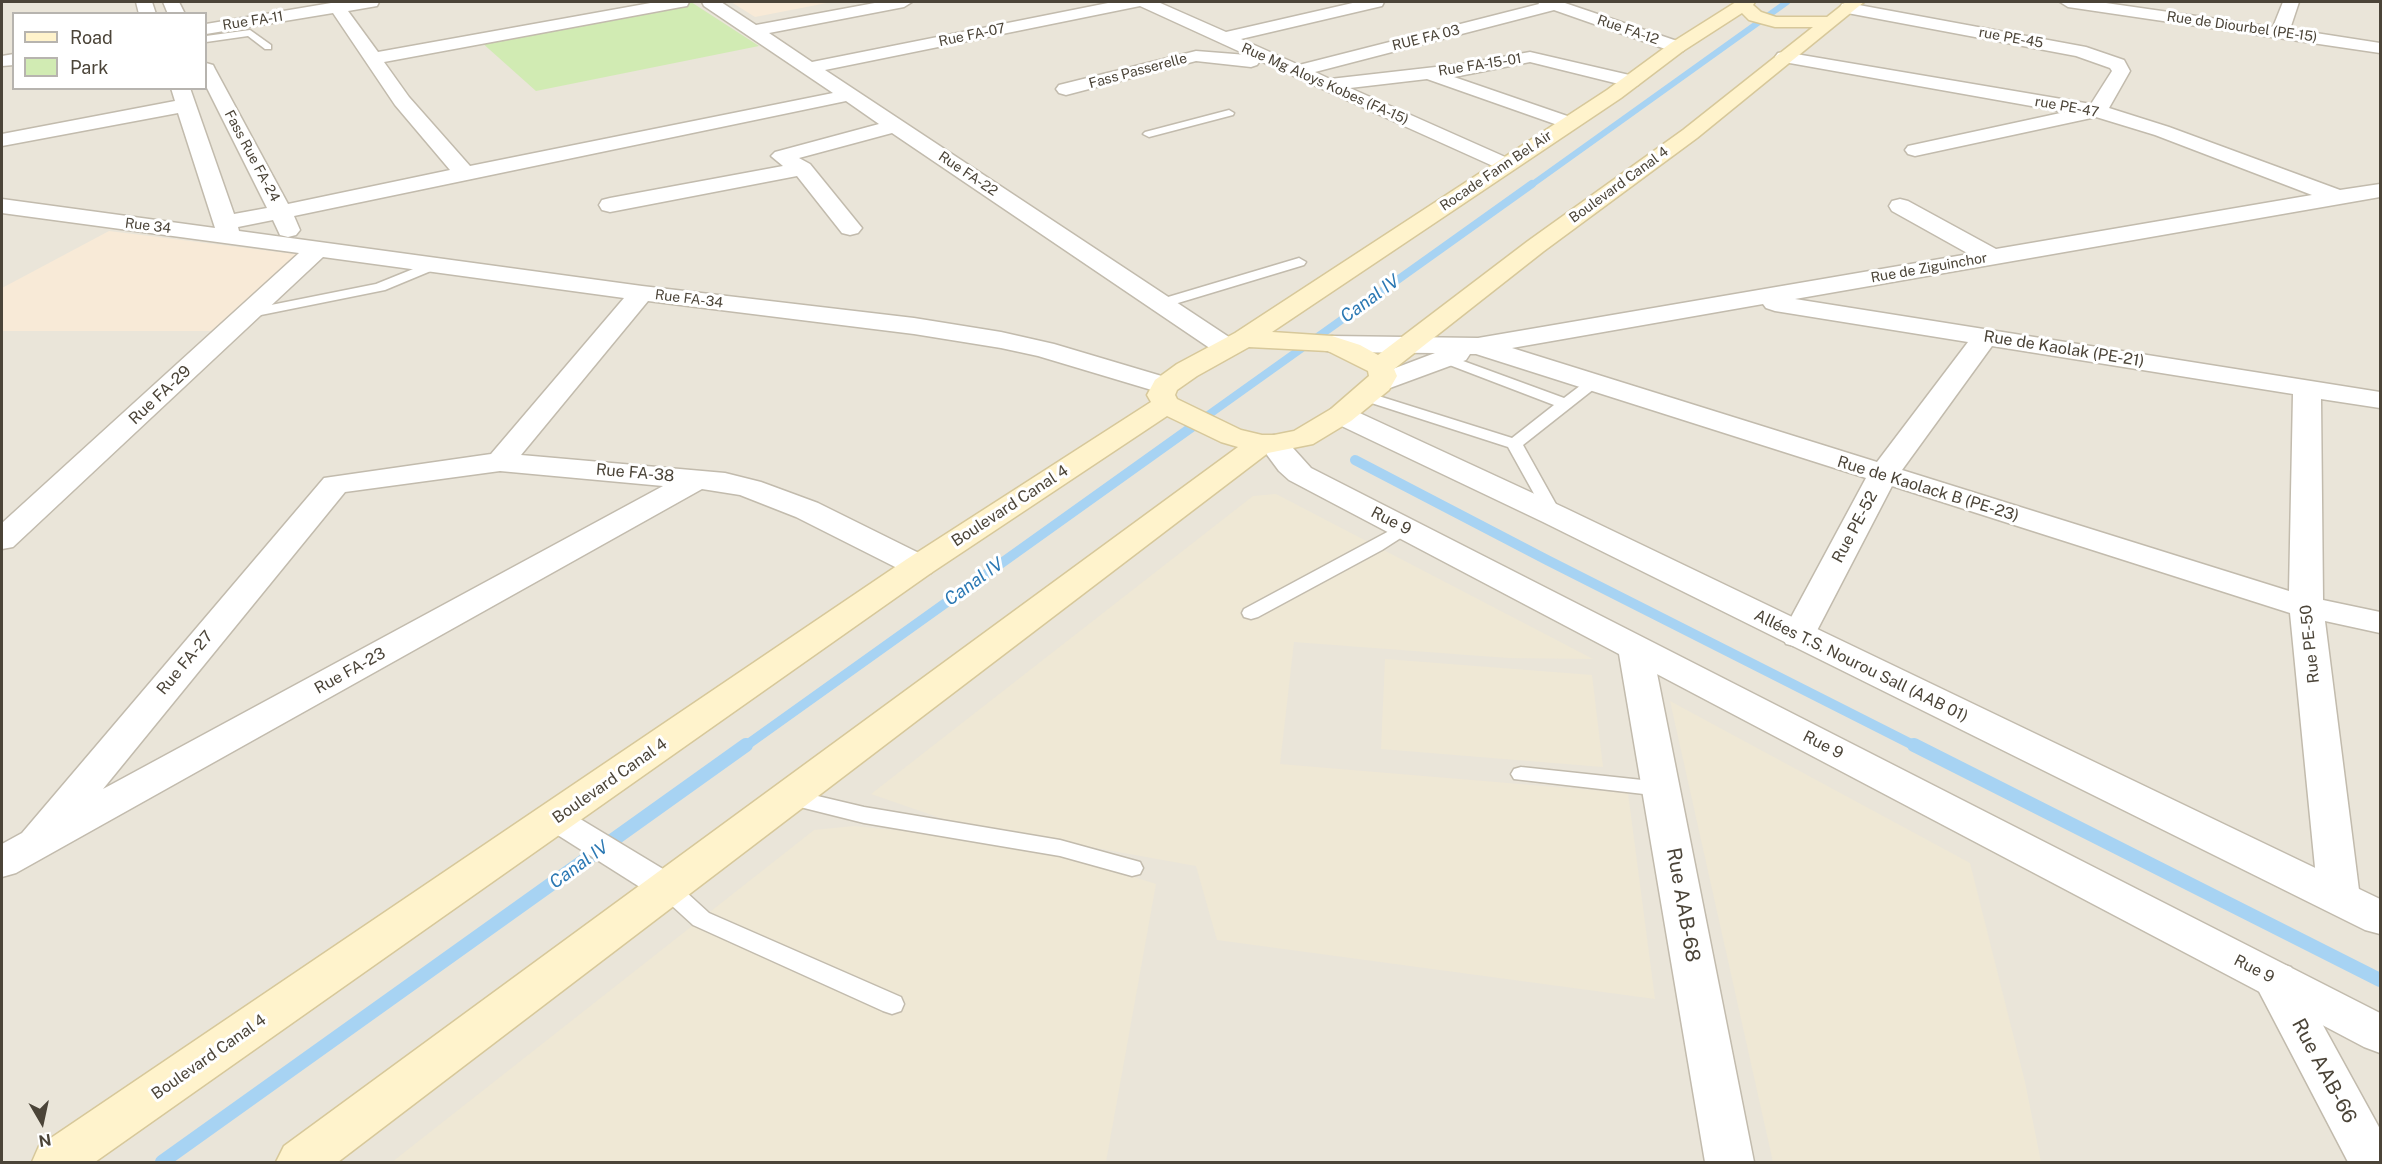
<!DOCTYPE html>
<meta charset="utf-8">
<style>
body{margin:0}
#map{position:relative;width:2382px;height:1164px;overflow:hidden;background:#f6f3eb;font-family:"Public Sans",sans-serif}
canvas{display:block}
.frame{position:absolute;inset:0;border:3px solid #4b4438;pointer-events:none}
.legend{position:absolute;left:12px;top:12px;width:195px;height:78px;box-sizing:border-box;background:#fff;border:2px solid #b7b4af;margin:0;padding:8px 10px;list-style:none;font-size:18px;color:#4b4438}
.legend li{display:flex;align-items:center;gap:12px;height:30px}
.legend b{width:30px;border:2px solid #b7b4af}
.north{position:absolute;left:12px;top:1092px;width:60px;height:60px;-webkit-text-stroke:4px #fff;paint-order:stroke;rotate:171deg;font-size:16px;font-weight:700;line-height:24px;text-align:center;color:#4b4438}
.north::after{content:'';display:block;margin:auto;width:21px;height:27px;background:#4b4438;clip-path:polygon(50% 0,100% 100%,50% 72%,0 100%)}
</style>
<div id="map">
<canvas width="2382" height="1164"></canvas>
<div class="frame"></div>
<ul class="legend">
<li><b style="height:8px;background:#fff3cc"></b>Road</li>
<li><b style="height:16px;background:#d1ebb3"></b>Park</li>
</ul>
<div class="north">N</div>
</div>
<script>
const g = document.querySelector('canvas').getContext('2d');
g.lineJoin = 'round';
function fill(path, color) { g.fillStyle = color; g.fill(path, 'evenodd'); }
const shape = rows => new Path2D(rows.map(r => 'M' + r).join(''));
function strokePath(path, color, width, dash) { g.strokeStyle = color; g.lineWidth = width; g.lineCap = dash ? 'butt' : 'round'; g.setLineDash(dash || []); g.stroke(path); }
function label(font, color, halo, rows, align = 'center') {
  g.font = font + ' "Public Sans",sans-serif'; g.lineWidth = 6; g.setLineDash([]); g.textBaseline = 'middle'; g.strokeStyle = halo; g.fillStyle = color; for (const [text, x, y, turn = 0] of rows) {
    g.save(); g.translate(x, y); g.rotate((+turn || 0) * Math.PI / 180); g.textAlign = isNaN(turn) ? turn : align; if (halo) g.strokeText(text, 0, 0); g.fillText(text, 0, 0); g.restore();
  }
}
const residential = shape([
 [2,2,2380,2,2380,1162,2,1162],
 [14,14,206,14,206,88,14,88]
]);
const commercial = shape([
 [731,2,832,2,755,17],
 [109,231,303,255,211,331,2,331,2,288]
]);
const education = shape([
 [1276,494,1593,659,1508,658,1294,642,1280,764,1628,793,1655,999,1217,940,1196,866,952,822,871,794,1253,496],
 [1385,659,1592,675,1603,767,1381,749],
 [1670,701,1970,863,2025,1082,2041,1162,1773,1162],
 [854,826,1025,843,1156,884,1106,1162,392,1162,814,830]
]);
const green = shape([
 [691,2,759,46,536,91,480,41]
]);
const streamFar3 = shape([
 [1530,186,1787,2]
]);
const streamFar2 = shape([
 [1190,428,1532,184]
]);
const streamFar1 = shape([
 [1355,460,1547,560,1917,747],
 [744,747,1192,427]
]);
const stream = shape([
 [1914,745,2380,980],
 [162,1162,746,745]
]);
const service = shape([
 [250,30,271,45,271,49,265,49,248,36,206,42,206,36,250,30],
 [1229,110,1234,113,1233,115,1149,137,1143,134,1145,132,1229,110],
 [1299,258,1306,262,1304,265,1168,306,1158,306,1156,303,1158,300,1299,258],
 [433,261,438,262,440,265,438,268,385,290,246,318,239,314,246,310,376,284,433,261],
 [1444,354,1564,398,1589,379,1599,379,1601,382,1599,385,1523,445,1562,515,1560,519,1548,519,1508,447,1359,399,1356,396,1364,391,1369,393,1512,438,1554,405,1439,361,1437,358,1439,355,1444,354],
 [1404,523,1410,524,1413,528,1410,532,1382,550,1258,617,1251,619,1244,617,1242,613,1244,609,1404,523],
 [1521,767,1661,782,1668,784,1672,789,1668,794,1661,796,1514,779,1511,774,1514,769,1521,767],
 [788,789,864,807,1060,840,1140,862,1143,868,1140,874,1132,876,1060,856,864,823,780,802,777,797,780,792,788,789],
 [666,878,674,881,709,913,901,997,904,1004,901,1011,892,1014,883,1011,693,925,658,893,655,887,658,881,666,878]
]);
const pedestrian = shape([
 [556,807,567,811,678,878,683,887,678,896,666,900,654,896,545,827,540,819,545,811,556,807]
]);
const minor = shape([
 [136,2,152,2,156,14,139,14,136,2],
 [163,2,179,2,185,14,168,14,163,2],
 [337,2,379,2,377,6,348,11,378,52,656,2,689,2,687,6,681,7,384,62,409,97,470,166,833,93,704,6,702,2,721,2,756,25,880,2,912,2,904,7,769,33,812,62,1113,2,1158,2,1226,32,1357,2,1384,2,1382,6,1241,39,1299,65,1539,4,1538,2,1562,2,1683,43,1686,47,1683,51,1677,52,1671,51,1554,10,1315,72,1330,79,1462,64,1530,52,1638,77,1640,81,1638,85,1631,87,1530,62,1454,77,1576,119,1579,123,1576,127,1569,129,1427,79,1350,88,1512,160,1515,165,1512,170,1504,171,1260,61,1257,65,1251,67,1196,61,1066,95,1059,93,1056,89,1059,85,1196,51,1247,55,1140,6,825,70,1235,341,1239,347,1235,353,1226,355,1217,353,892,133,799,158,810,164,862,228,858,233,850,235,842,233,797,176,610,212,602,210,599,205,602,200,610,198,783,166,771,156,775,152,879,124,846,101,294,216,300,230,296,235,288,237,280,235,273,220,238,227,239,231,642,286,914,318,1001,332,1054,344,1175,380,1179,386,1175,392,1165,394,1038,356,1001,348,914,334,648,301,521,455,725,473,761,482,818,503,931,559,935,566,931,573,919,576,907,573,796,517,740,495,702,489,16,873,2,877,2,844,22,833,324,478,491,454,624,298,323,257,13,547,2,549,2,523,299,253,2,213,2,199,215,228,178,113,2,146,2,134,175,101,171,88,190,88,234,214,267,208,206,86,206,63,213,65,215,69,288,204,450,170,395,105,333,13,206,34,206,24,337,2],
 [500,471,663,486,103,789,345,492,500,471],
 [2060,2,2099,2,2273,27,2283,2,2299,2,2290,29,2380,43,2380,53,2068,7,2060,2],
 [1848,3,2086,47,2124,60,2130,71,2109,108,2169,127,2340,190,2380,184,2380,197,1795,299,2380,392,2380,408,2321,399,2323,600,2380,612,2380,633,2325,621,2360,898,2354,909,2339,914,2324,909,2318,898,2290,613,1892,486,1810,644,1798,647,1786,644,1781,636,1866,478,1476,354,1470,354,1466,360,1379,392,1369,390,1365,384,1369,378,1435,353,1332,352,1323,350,1319,344,1323,338,1332,336,1478,338,1969,254,1892,211,1889,206,1892,201,1900,199,1908,201,1996,249,2312,195,2155,135,2096,117,1915,156,1908,154,1905,150,1908,146,2065,112,1784,62,1778,61,1775,57,1778,53,1784,52,2091,104,2112,71,2110,68,2076,56,1842,12,1840,8,1842,4,1848,3],
 [1763,304,1766,308,1775,311,1968,342,1877,462,1512,348,1763,304],
 [1992,346,2293,394,2289,591,1902,470,1992,346],
 [14,54,14,65,2,66,2,56,14,54],
 [1635,637,1647,640,1652,648,1754,1162,1705,1162,1618,648,1623,640,1635,637],
 [2275,962,2291,967,2380,1129,2380,1162,2348,1162,2253,980,2259,967,2275,962]
]);
const tertiary = shape([
 [1341,407,1351,409,1565,508,2380,899,2380,934,2365,930,1543,522,1331,421,1327,415,1331,409,1341,407],
 [1274,435,1284,438,1311,468,2380,1013,2380,1053,2364,1047,1289,480,1279,471,1259,444,1264,438,1274,435]
]);
const secondary = shape([
 [1736,2,1755,2,1753,5,1761,12,1776,17,1827,17,1846,2,1864,2,1697,138,1544,251,1394,369,1397,376,1389,390,1351,421,1313,444,1268,453,338,1162,276,1162,284,1146,1238,447,1221,442,1167,416,931,573,95,1162,32,1162,39,1146,907,559,1151,402,1147,395,1155,380,1177,364,1235,333,1607,90,1671,43,1736,2],
 [1742,13,1749,20,1775,27,1813,27,1683,130,1528,241,1378,355,1360,345,1332,336,1272,332,1621,98,1683,51,1742,13],
 [1249,347,1328,351,1368,371,1369,376,1331,409,1294,431,1274,435,1262,435,1241,430,1177,399,1175,395,1177,390,1197,376,1249,347]
]);
const farStreetnames = [
 ["Rue FA-11",253,21,-9],
 ["Rue de Diourbel (PE-15)",2242,27,8],
 ["Rue FA-12",1628,30,19],
 ["Rue FA-07",972,35,-12],
 ["RUE FA 03",1426,38,-14],
 ["rue PE-45",2011,38,10],
 ["Rue FA-15-01",1480,65,-9],
 ["Fass Passerelle",1138,71,-15],
 ["Rue Mg Aloys Kobes (FA-15)",1325,84,24],
 ["rue PE-47",2067,107,10],
 ["Fass Rue FA-24",252,156,62],
 ["Rocade Fann Bel Air",1496,171,-34],
 ["Rue FA-22",968,174,34],
 ["Boulevard Canal 4",1619,185,-36],
 ["Rue 34",148,226,7],
 ["Rue de Ziguinchor",1929,268,-10],
 ["Rue FA-34",689,299,7]
];
const streetNames = [
 ["Rue de Kaolak (PE-21)",2064,349,9],
 ["Rue FA-29",160,395,-43],
 ["Rue FA-38",635,473,5],
 ["Rue de Kaolack B (PE-23)",1928,489,17],
 ["Boulevard Canal 4",1010,506,-33],
 ["Rue 9",1391,521,27],
 ["Rue PE-52",1855,527,-62],
 ["Rue PE-50",2310,644,-96],
 ["Rue FA-27",185,663,-50],
 ["Allées T.S. Nourou Sall (AAB 01)",1861,666,26],
 ["Rue FA-23",350,671,-29],
 ["Rue 9",1823,745,27],
 ["Boulevard Canal 4",610,781,-35],
 ["Rue 9",2254,969,27],
 ["Boulevard Canal 4",209,1057,-35]
];
const waterNames = [
 ["Canal IV",1370,299,-36],
 ["Canal IV",974,582,-36],
 ["Canal IV",579,865,-36]
];
const nearStreetnames = [
 ["Rue AAB-68",1683,905,80],
 ["Rue AAB-66",2324,1071,62]
];
fill(residential, '#eae5d9');
fill(commercial, '#f8ead7');
fill(education, '#efe8d5');
fill(green, '#d1ebb3');
strokePath(streamFar3, '#a7d3f3', 6);
strokePath(streamFar2, '#a7d3f3', 8);
strokePath(streamFar1, '#a7d3f3', 10);
strokePath(stream, '#a7d3f3', 14);
strokePath(service, '#c2bbad', 3);
strokePath(pedestrian, '#c2bbad', 3);
strokePath(minor, '#c2bbad', 3);
strokePath(tertiary, '#c2bbad', 3);
strokePath(secondary, '#d7c89a', 3);
fill(service, '#fff');
fill(pedestrian, '#fff');
fill(minor, '#fff');
fill(tertiary, '#fff');
fill(secondary, '#fff3cc');
label('14px', '#4b4438', '#fff', farStreetnames);
label('16px', '#4b4438', '#fff', streetNames);
label('italic 18px', '#2b78b3', '#fff', waterNames);
label('20px', '#4b4438', '#fff', nearStreetnames);
</script>
